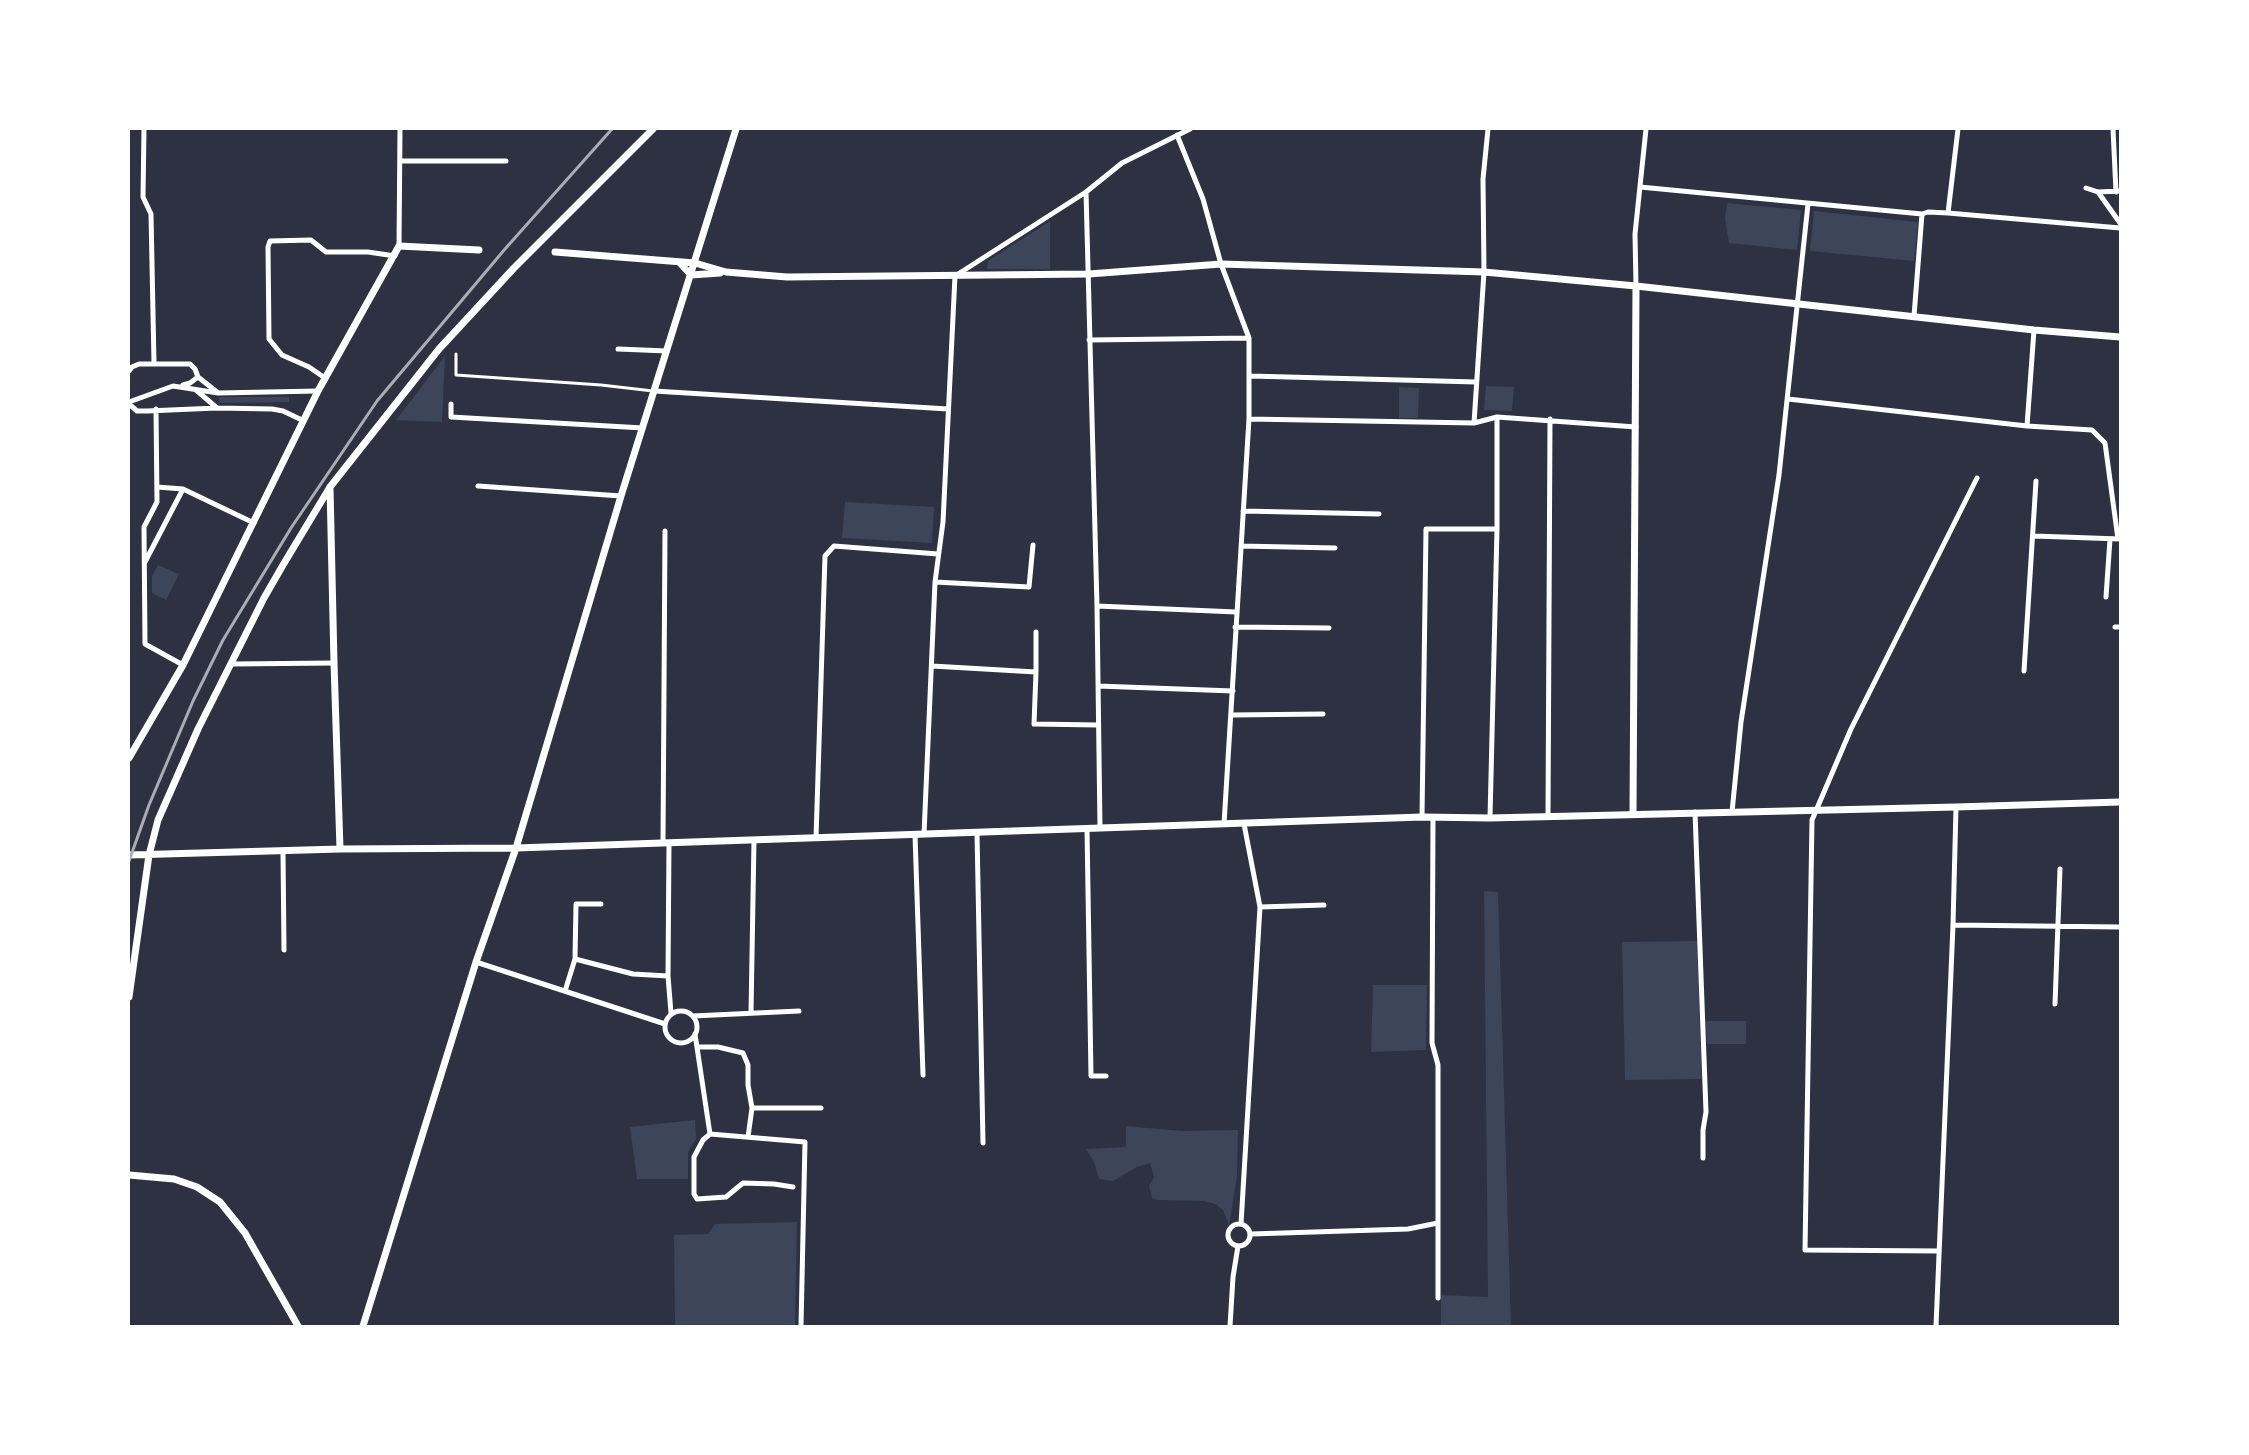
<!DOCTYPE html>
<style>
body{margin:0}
#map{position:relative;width:2249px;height:1455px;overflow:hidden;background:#2d3142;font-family:"Space Grotesk",sans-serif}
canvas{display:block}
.frame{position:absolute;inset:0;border:130px solid #fff;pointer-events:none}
</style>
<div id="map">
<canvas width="2249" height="1455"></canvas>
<div class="frame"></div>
</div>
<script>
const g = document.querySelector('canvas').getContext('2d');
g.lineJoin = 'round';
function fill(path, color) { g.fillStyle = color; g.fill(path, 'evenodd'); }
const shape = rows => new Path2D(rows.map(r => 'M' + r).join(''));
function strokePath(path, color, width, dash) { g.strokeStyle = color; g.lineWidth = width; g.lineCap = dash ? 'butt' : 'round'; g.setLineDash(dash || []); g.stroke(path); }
const green = shape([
 [1727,203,1801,210,1797,250,1729,243,1725,219],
 [1814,211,1918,222,1914,261,1810,251],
 [1050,221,1050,269,987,269,988,261],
 [445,356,442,422,396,420],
 [1486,386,1514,387,1512,411,1484,410],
 [1399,387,1419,388,1418,418,1399,418],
 [219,397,289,397,289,402,219,403],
 [845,502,934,507,932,543,842,538],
 [158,565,179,574,166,600,152,593,152,576],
 [1484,891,1498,892,1511,1326,1441,1326,1441,1295,1488,1297],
 [1697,941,1702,1079,1625,1080,1622,942],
 [1373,985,1427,985,1426,1050,1371,1052],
 [1706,1021,1746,1021,1746,1044,1707,1044],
 [695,1120,696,1139,688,1152,688,1179,637,1179,630,1127],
 [1126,1126,1182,1131,1238,1130,1237,1176,1229,1226,1223,1210,1215,1204,1204,1201,1158,1200,1152,1198,1149,1186,1154,1177,1150,1163,1137,1167,1113,1181,1099,1179,1094,1162,1086,1149,1126,1147],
 [797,1222,795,1326,675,1326,674,1235,708,1234,715,1224]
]);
const service = shape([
 [456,354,456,375,601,385,653,391]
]);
const minor = shape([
 [144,129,143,197,151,214,154,363],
 [2113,129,2116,192],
 [1177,135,1203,199,1221,264,1249,338,1249,419,1224,824],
 [400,161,506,161],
 [1640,187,1922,214,1928,212,1948,213,1958,129],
 [2086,188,2098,192,2120,191],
 [1086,192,1097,606,1100,828],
 [2098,192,2120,223],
 [1948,213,2120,228],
 [399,246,400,129],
 [1636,286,1635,234,1646,129],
 [1914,316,1922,214],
 [1089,340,1249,338],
 [618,349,667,351],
 [129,371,132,367,139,364,190,364,195,369,198,377,217,392],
 [1250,376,1476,382],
 [325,378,309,367,282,355,269,339,268,247,270,241,311,240,326,252,368,252,395,256],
 [183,385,190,383,198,377],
 [196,390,217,408],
 [654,391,948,409],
 [1788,399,2027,426,2092,430,2105,443,2118,539],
 [129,402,173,386,218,393,318,391],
 [129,404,137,411,147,411,217,408,272,409,283,411,304,421],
 [451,404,451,417,643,428],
 [156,409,157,502,144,527,145,644,183,665],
 [1249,419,1474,423,1497,417,1636,427],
 [1474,423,1484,272,1483,179,1488,129],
 [2027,426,2034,330],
 [478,486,621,496],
 [157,487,183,489,254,523],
 [1243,511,1379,514],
 [2034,536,2120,539],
 [1241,546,1335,548],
 [145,562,183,489],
 [935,582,1029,587,1033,545],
 [2106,597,2110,539],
 [1097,606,1236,612],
 [1235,627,1329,628],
 [2115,627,2120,627],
 [232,664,334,663],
 [932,666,1036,672,1034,724,1098,725],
 [2024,671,2036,481],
 [1036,672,1036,632],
 [1098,686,1233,691],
 [1231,715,1323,714],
 [1695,812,1706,1112,1703,1130,1703,1158],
 [1732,812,1741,722,1779,475,1808,204],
 [1548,816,1550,419],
 [1422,817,1426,529,1497,529],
 [1433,817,1432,1043,1438,1065,1438,1298],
 [1490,818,1497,529,1497,417],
 [1087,829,1091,1076,1106,1076],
 [977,833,983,1143],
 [924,834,935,582,943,522,955,276,1086,192,1122,163,1190,129],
 [915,835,923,1075],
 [816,838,825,556,834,546,938,554],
 [663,843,665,531],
 [669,843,668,976,671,1013],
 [283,851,284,950],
 [1260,907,1324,905],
 [1953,925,2120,927],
 [575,959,576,904,601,904],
 [476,962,665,1024],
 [565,991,575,959,633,974,668,976],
 [2055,1004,2060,869],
 '665 1027a16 16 0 1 1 32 0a16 16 0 1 1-32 0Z',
 [751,1013,754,840],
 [693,1016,799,1011],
 [695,1034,710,1134,805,1142,801,1326],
 [697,1047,718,1047,743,1053,748,1065,748,1085,752,1108],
 [710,1134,703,1140,694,1157,694,1194,697,1199,726,1197,743,1183,774,1184,793,1187],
 [748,1137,752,1108,821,1108],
 '1228 1235a11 11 0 1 1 22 0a11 11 0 1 1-22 0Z',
 [1241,1224,1260,907,1244,824],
 [1251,1234,1408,1229,1438,1223],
 [1939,1251,1805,1250,1812,820,1851,729,1977,478],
 [1230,1326,1233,1277,1238,1246],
 [1936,1326,1953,925,1956,807]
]);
const tertiary = shape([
 [555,252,695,263,726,272,787,277,1089,274,1221,264,1484,272,1636,286,2034,330,2120,337],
 [679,262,691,275,720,273],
 [330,487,334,663,340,849],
 [129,758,183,665,318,391,399,246,479,250],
 [1633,814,1636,286],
 [129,855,340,849,516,848,1422,817,1490,818,1956,807,2120,802],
 [129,997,149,855,158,820,198,729,264,598,283,565,330,487,439,349,514,268,653,129],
 [129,1175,174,1179,197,1187,220,1202,245,1233,298,1326],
 [363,1326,476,962,516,848,621,496,736,129]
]);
const rail = shape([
 [129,861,149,805,193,701,223,640,291,528,377,401,505,249,612,129]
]);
fill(green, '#3c4559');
strokePath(service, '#fff', 3);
strokePath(minor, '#fff', 5);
strokePath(tertiary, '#fff', 7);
strokePath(rail, '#abadb3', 3);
</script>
